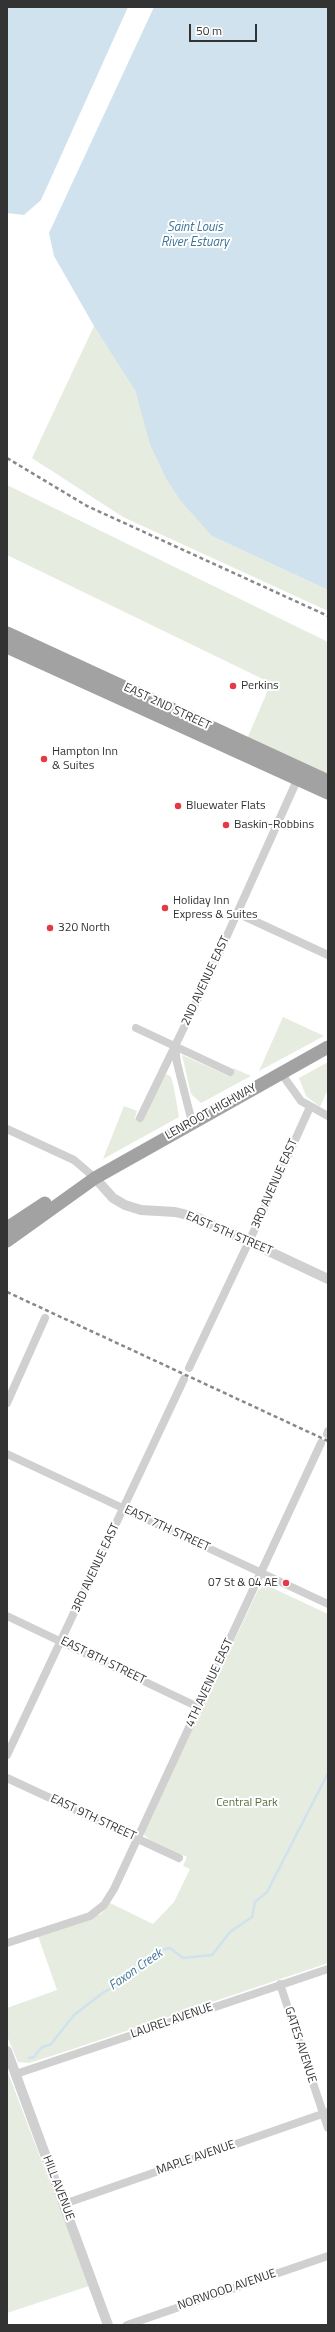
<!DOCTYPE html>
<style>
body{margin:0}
#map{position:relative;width:335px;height:2332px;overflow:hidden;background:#fff;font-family:"Titillium Web",sans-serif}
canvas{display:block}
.frame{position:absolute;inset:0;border:8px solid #333;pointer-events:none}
.scale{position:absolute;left:189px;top:24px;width:68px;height:18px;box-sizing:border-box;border:2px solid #333;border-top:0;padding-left:5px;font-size:12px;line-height:14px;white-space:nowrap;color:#333;-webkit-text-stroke:3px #fff;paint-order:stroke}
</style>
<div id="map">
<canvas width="335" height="2332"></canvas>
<div class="frame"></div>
<div class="scale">50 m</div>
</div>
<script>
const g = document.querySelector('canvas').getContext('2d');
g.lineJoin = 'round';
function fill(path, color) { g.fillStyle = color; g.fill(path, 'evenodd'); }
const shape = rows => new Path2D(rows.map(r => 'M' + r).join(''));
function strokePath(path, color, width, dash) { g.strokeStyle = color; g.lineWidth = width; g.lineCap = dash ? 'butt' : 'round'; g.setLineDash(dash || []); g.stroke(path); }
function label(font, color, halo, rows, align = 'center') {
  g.font = font + ' "Titillium Web",sans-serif'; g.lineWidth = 4; g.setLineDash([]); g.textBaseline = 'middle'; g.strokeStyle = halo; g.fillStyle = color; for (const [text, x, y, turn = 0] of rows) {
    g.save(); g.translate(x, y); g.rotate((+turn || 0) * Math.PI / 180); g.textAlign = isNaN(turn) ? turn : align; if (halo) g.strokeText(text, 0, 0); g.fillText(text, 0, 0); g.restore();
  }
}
const green = shape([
 [94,326,125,371,135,390,141,410,212,536,328,590,328,611,123,517,32,458],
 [7,485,328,642,328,776,247,739,271,683,7,555],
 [283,1017,324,1036,259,1071],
 [182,1055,229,1076,233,1068,251,1076,201,1103,191,1094],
 [328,1062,328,1089,320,1107,306,1096,299,1078],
 [167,1074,171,1077,174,1088,179,1117,103,1159,124,1106,137,1111,135,1118,142,1121,163,1077],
 [266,1585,328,1614,328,1963,70,2050,29,2063,18,2062,7,2036,7,2008,57,1990,38,1936,101,1914,110,1903,153,1924,174,1902,190,1869,183,1866,187,1857,150,1840,143,1834,258,1590],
 [7,2070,89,2286,7,2313]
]);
const water = shape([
 [7,7,128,7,41,200,24,215,7,213],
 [154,7,328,7,328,590,212,536,180,500,166,478,150,444,135,390,94,326,54,256,49,233]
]);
const stream = shape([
 [29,2058,34,2057,41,2048,51,2044,74,2015,104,1992,125,1981,161,1950,170,1948,183,1958,212,1955,230,1932,252,1917,255,1902,267,1892,328,1773]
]);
const minor = shape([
 [237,913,328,955],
 [136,1028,230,1072],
 [175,1047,177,1063,192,1122],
 [281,1073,301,1101,328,1116],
 [140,1118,207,980,298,778],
 [7,1129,74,1160,95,1178],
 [189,1368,253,1233,310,1107],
 [7,1403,45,1318],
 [327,1434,328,1431],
 [7,1454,328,1604],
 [7,1616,198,1707],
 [7,1755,184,1379],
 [7,1778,179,1858],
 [7,1943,90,1916,104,1905,114,1889,321,1443],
 [280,1984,328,2128],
 [16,2074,328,1969],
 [64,2204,328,2112],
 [127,2325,328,2256]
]);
const tertiary = shape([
 [95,1178,113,1198,125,1205,141,1210,175,1212,196,1217,328,1279],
 [7,2051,108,2325]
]);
const trunk = shape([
 [7,633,328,781],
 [7,647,328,793],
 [7,1228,45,1203],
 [7,1241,95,1178,328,1047]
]);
const rail = shape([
 [7,458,87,506,328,616],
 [7,1292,328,1441]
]);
const markers = [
 [233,686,4,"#e63946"],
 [44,759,4,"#e63946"],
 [178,806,4,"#e63946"],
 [226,825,4,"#e63946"],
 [165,908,4,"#e63946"],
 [50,928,4,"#e63946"],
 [286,1583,4,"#e63946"]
];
const poiNames = [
 ["Perkins",241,686],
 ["Hampton Inn",52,752],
 ["& Suites",52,766],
 ["Bluewater Flats",186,806],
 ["Baskin-Robbins",234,825],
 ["Holiday Inn",173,901],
 ["Express & Suites",173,915],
 ["320 North",58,928],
 ["07 St & 04 AE",278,1583,"right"]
];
const streetNames = [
 ["EAST 2ND STREET",167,707,25],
 ["2ND AVENUE EAST",206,981,-65],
 ["LENROOT HIGHWAY",211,1112,-29],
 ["3RD AVENUE EAST",275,1184,-66],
 ["EAST 5TH STREET",229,1234,23],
 ["EAST 7TH STREET",167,1529,25],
 ["3RD AVENUE EAST",96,1568,-65],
 ["EAST 8TH STREET",103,1661,26],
 ["4TH AVENUE EAST",210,1683,-65],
 ["EAST 9TH STREET",93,1818,25],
 ["LAUREL AVENUE",172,2021,-19],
 ["GATES AVENUE",300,2045,72],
 ["MAPLE AVENUE",196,2158,-19],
 ["HILL AVENUE",58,2188,69],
 ["NORWOOD AVENUE",227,2290,-19]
];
const parkNames = [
 ["Central Park",247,1803]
];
const waterNames = [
 ["Saint Louis",195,228],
 ["River Estuary",195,243],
 ["Faxon Creek",136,1970,-35]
];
fill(green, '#e6ecdf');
fill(water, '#cfe2ee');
strokePath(stream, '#cfe2ee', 2.5);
strokePath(minor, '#d0d0d0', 8);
strokePath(tertiary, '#d0d0d0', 10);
strokePath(trunk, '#a2a2a2', 13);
strokePath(rail, '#888', 2.5, [4, 3]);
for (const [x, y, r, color] of markers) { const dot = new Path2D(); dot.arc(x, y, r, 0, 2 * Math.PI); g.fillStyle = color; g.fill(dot); strokePath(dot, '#fff', 1.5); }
label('12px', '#333', '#fff', poiNames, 'left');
label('12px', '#333', '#fff', streetNames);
label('12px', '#56703f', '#fff', parkNames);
label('italic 13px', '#3f7597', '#fff', waterNames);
</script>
